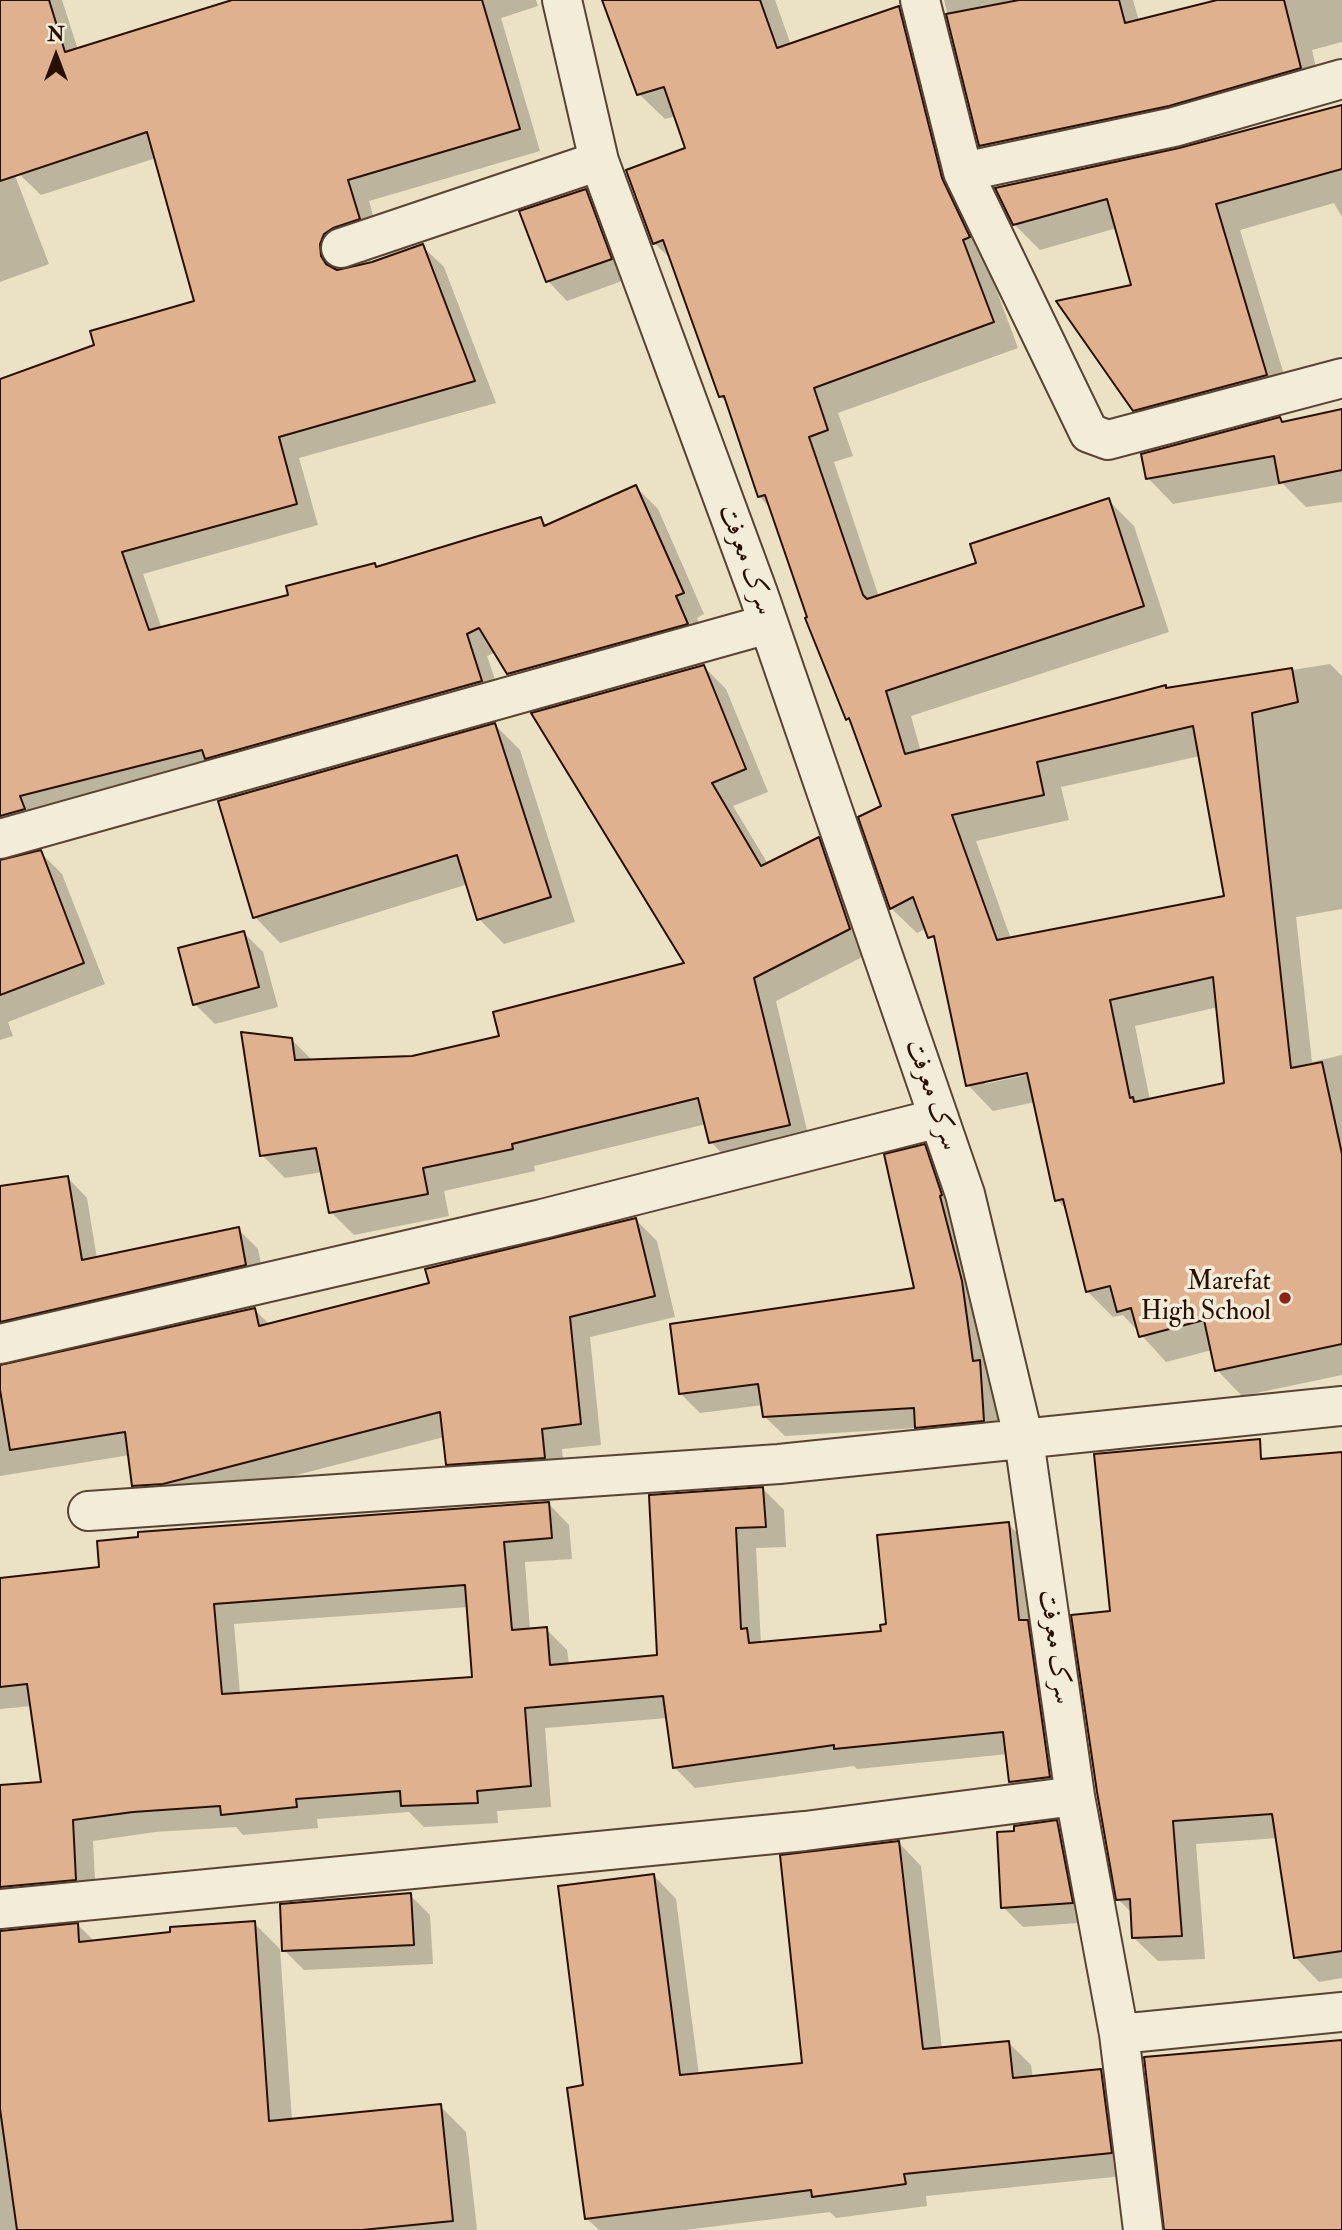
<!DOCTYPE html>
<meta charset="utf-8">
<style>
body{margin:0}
#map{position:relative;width:1342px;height:2230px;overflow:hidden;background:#ebe1c4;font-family:"IM FELL Double Pica",serif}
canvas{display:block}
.north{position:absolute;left:21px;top:21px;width:70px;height:70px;-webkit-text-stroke:5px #f2ecd9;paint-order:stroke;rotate:0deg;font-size:19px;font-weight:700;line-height:28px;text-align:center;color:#270f01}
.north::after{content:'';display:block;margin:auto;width:24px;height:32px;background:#270f01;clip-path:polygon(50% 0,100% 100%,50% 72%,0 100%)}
</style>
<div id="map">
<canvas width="1342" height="2230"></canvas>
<div class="north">N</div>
</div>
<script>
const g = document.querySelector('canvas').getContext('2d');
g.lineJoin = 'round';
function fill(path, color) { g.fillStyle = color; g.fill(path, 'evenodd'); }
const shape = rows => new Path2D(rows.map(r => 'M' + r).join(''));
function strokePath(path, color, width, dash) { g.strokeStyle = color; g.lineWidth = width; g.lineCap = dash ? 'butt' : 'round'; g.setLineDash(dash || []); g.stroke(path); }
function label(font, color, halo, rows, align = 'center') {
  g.font = font + ' "IM FELL Double Pica",Amiri,serif'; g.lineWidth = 7; g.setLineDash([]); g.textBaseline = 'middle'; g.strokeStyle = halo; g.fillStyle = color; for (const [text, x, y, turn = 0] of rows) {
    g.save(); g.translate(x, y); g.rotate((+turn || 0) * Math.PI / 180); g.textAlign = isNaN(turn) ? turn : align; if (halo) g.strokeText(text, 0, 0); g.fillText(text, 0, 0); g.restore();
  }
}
const shadow = shape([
 [3,0,62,0,78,50,232,0,536,0,538,6,501,18,540,151,369,201,380,240,346,256,340,267,341,271,373,263,422,246,444,267,496,403,299,458,318,525,143,574,162,629,290,597,375,565,378,568,540,518,548,526,636,487,658,509,704,614,697,618,708,645,530,695,509,673,496,652,487,656,503,703,0,857,0,381,96,346,196,302,156,158,41,195,19,174,0,118],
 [604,0,775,0,791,45,899,9,924,34,987,265,1018,348,838,413,853,456,834,462,879,597,978,564,1108,500,1134,526,1169,632,911,716,921,752,1165,687,1168,690,1330,664,1342,676,1342,909,1296,917,1312,1062,1342,1055,1342,1375,1242,1396,1217,1370,1212,1350,1166,1362,1123,1315,1113,1317,1088,1292,1068,1211,1057,1200,1035,1102,993,1111,968,1085,938,945,927,928,917,933,891,908,883,807,809,618,772,510,759,496,728,404,720,396,672,260,654,243,687,149,676,116,665,119,639,94],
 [1200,756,1227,897,1011,939,976,841,1069,820,1061,787],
 [1218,1007,1225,1084,1150,1100,1135,1026],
 [1035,1070,1036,1073,985,1084,985,1081],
 [944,0,1133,0,1139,21,1224,0,1342,0,1342,42,1312,50,1321,90,1002,167,981,145],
 [1342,104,1342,217,1334,203,1240,230,1292,401,1160,435,1135,410,1133,286,1117,228,1040,250,1014,224,1180,150],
 [0,159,14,173,49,264,0,282],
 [585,191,605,210,630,278,567,301,548,281],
 [1342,411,1342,502,1306,507,1283,484,1173,504,1148,478,1280,419,1284,423],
 [704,667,726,689,768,792,733,806,768,864,818,839,841,861,872,952,776,1001,811,1147,733,1165,711,1142,706,1124,534,1166,535,1171,444,1191,449,1216,354,1235,331,1212,323,1172,285,1178,262,1155,291,1039,313,1061,412,1057,501,1038,687,964],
 [495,725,520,750,575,922,504,944,479,919,468,884,280,943,255,917,220,802],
 [40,852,62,874,105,984,8,1022,13,1036,0,1040,0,861],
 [244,933,263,952,278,1007,215,1024,195,1004],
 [924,1146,944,1166,999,1382,1003,1440,936,1447,917,1428,785,1436,765,1417,763,1405,700,1413,680,1393,916,1289],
 [68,1178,87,1198,97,1259,238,1229,258,1249,265,1284,0,1337,0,1188],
 [636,1220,657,1241,675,1317,590,1337,601,1445,562,1449,565,1479,469,1485,447,1464,444,1437,184,1504,155,1506,134,1485,130,1455,0,1476,0,1366,255,1310,270,1325,431,1284],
 [1342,1454,1342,1978,1319,1982,1296,1958,1278,1838,1196,1844,1205,1959,1158,1961,1134,1938,1132,1913,1118,1899,1112,1613,1170,1467],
 [763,1489,784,1510,786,1547,756,1548,761,1644,883,1632,1008,1524,1029,1545,1070,1798,1032,1803,1011,1782,1008,1754,857,1769,854,1766,695,1788,674,1767,668,1718,545,1728,551,1807,497,1811,498,1823,424,1827,409,1812,317,1819,318,1828,243,1835,236,1827,155,1832,93,1841,96,1900,0,1901,0,1787,43,1784,32,1706,0,1709,0,1580,101,1569,548,1503,569,1525,572,1559,525,1562,530,1630,546,1629,567,1650,569,1665,659,1656,651,1496],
 [468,1607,474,1679,240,1694,234,1624],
 [1057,1822,1076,1842,1091,1922,1023,1927,1003,1907,1016,1832],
 [899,1843,921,1866,942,2049,1009,2043,1031,2065,1033,2078,1101,2071,1123,2093,1133,2175,926,2196,927,2206,836,2218,830,2212,685,2230,599,2230,586,2218,584,2087,654,1876,676,1899,699,2075,804,2065],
 [410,1895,430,1915,433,1964,304,1970,284,1950],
 [254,1923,280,1949,292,2120,440,2106,466,2132,477,2230,0,2230,0,1932,78,1925,95,1942]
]);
const building = shape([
 [0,0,49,0,65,52,232,0,482,0,520,129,348,180,360,219,333,228,324,234,320,244,321,256,326,264,337,270,372,262,423,244,475,381,279,437,297,504,122,552,149,630,288,595,286,586,375,563,376,567,541,517,544,526,636,485,684,593,676,596,688,624,507,674,479,628,467,634,482,681,205,759,202,750,20,796,25,809,0,816,0,379,94,345,90,331,194,301,147,132,0,181,0,0],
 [602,0,760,0,777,48,899,6,942,178,970,237,963,240,994,322,814,388,828,430,809,437,863,595,867,599,976,563,970,544,1109,498,1144,606,886,691,905,754,1166,685,1166,688,1292,668,1298,702,1252,713,1291,1068,1322,1062,1342,1154,1342,1344,1215,1371,1204,1320,1139,1337,1131,1308,1117,1312,1110,1286,1086,1292,1063,1199,1055,1201,1027,1073,966,1086,934,936,928,938,913,897,890,909,858,817,881,806,849,718,846,720,805,618,807,617,765,495,758,497,724,396,719,397,663,240,653,244,626,170,685,148,664,87,637,95,602,0],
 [1193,726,1224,896,997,940,952,815,1044,795,1037,762,1193,726],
 [1213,977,1224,1083,1134,1102,1133,1097,1130,1098,1110,1000,1213,977],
 [1019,0,1119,0,1125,23,1217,0,1284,0,1301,68,1169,106,979,146,946,14,1019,0],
 [1342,105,1342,169,1216,204,1267,375,1133,411,1056,301,1131,285,1107,199,1013,225,995,188,1179,148,1342,105],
 [586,189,612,259,546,282,519,211,586,189],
 [1342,409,1342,470,1279,483,1274,456,1146,479,1141,454,1280,417,1282,422,1342,409],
 [704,665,746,769,712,783,761,866,819,837,850,929,754,978,790,1125,709,1143,698,1098,512,1144,513,1149,423,1168,428,1194,329,1213,316,1148,260,1156,241,1032,292,1038,295,1060,412,1056,499,1036,493,1012,684,963,531,713,704,665],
 [495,723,551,897,477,920,457,855,253,918,218,801,495,723],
 [41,850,84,963,0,995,0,860,41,850],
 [244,931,259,987,193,1005,178,948,244,931],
 [925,1144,942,1195,940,1196,962,1281,973,1361,980,1360,984,1421,915,1428,914,1408,763,1417,758,1384,679,1394,670,1324,914,1288,884,1154,925,1144],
 [68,1176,82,1260,239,1227,246,1265,0,1322,0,1186,68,1176],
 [636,1218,655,1296,570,1317,581,1424,542,1429,545,1458,446,1465,440,1412,163,1484,132,1486,125,1432,10,1450,0,1390,0,1365,255,1308,259,1326,429,1283,425,1269,636,1218],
 [1260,1439,1261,1459,1342,1452,1342,1951,1294,1958,1272,1814,1173,1821,1182,1936,1132,1938,1130,1899,1116,1900,1097,1792,1071,1615,1110,1611,1094,1454,1260,1439],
 [763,1487,766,1527,736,1528,741,1629,747,1628,749,1643,881,1631,880,1625,886,1624,877,1535,1009,1522,1019,1620,1028,1620,1050,1777,1009,1782,1003,1732,834,1749,834,1745,673,1768,663,1696,525,1708,531,1786,477,1791,478,1803,401,1806,400,1791,296,1799,297,1807,221,1815,220,1806,133,1812,73,1820,76,1880,0,1887,0,1785,41,1782,27,1684,0,1687,0,1578,99,1567,97,1541,138,1537,138,1532,549,1502,552,1538,504,1542,512,1630,547,1627,550,1665,657,1655,649,1495,763,1487],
 [465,1585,472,1677,222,1694,214,1604,465,1585],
 [1057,1820,1073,1903,1001,1908,997,1832,1014,1831,1014,1826,1057,1820],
 [899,1841,923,2049,1009,2041,1013,2078,1101,2069,1112,2153,904,2174,906,2184,812,2197,811,2190,585,2219,567,2088,583,2085,558,1886,654,1874,680,2075,802,2063,780,1855,899,1841],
 [411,1893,414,1945,282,1951,280,1904,411,1893],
 [255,1921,269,2121,441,2104,453,2221,362,2230,17,2230,0,2109,0,1931,78,1923,79,1942,170,1932,170,1927,255,1921],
 [1342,2040,1342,2230,1164,2230,1144,2057,1342,2040]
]);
const street = shape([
 [562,0,599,161,758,593,965,1194,1024,1440,1075,1796,1119,2034,1143,2230],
 [920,0,963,172,1089,433,1108,440,1342,378],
 [963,172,1174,127,1342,79],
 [341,248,599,161],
 [0,839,768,624],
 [0,1344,542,1219,939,1118],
 [88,1511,779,1464,1342,1406],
 [0,1909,805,1831,1075,1796],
 [1119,2034,1342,2012]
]);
const markers = [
 [1285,1298,7,"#8f2418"]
];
const streetNames = [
 ["سرک معرفت",745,560,70],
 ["سرک معرفت",931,1095,71],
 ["سرک معرفت",1054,1647,82]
];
const poiNames = [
 ["Marefat",1271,1283],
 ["High School",1271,1313]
];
fill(shadow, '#0003');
fill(building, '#e0b18f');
strokePath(building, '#270f01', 2);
strokePath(street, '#584432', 42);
strokePath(street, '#f2ecd9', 38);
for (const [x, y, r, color] of markers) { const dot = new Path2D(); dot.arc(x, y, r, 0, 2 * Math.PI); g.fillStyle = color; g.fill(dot); strokePath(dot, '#f2ecd9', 2.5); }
label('26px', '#270f01', '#f2ecd9', streetNames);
label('26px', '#270f01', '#f2ecd9', poiNames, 'right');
</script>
